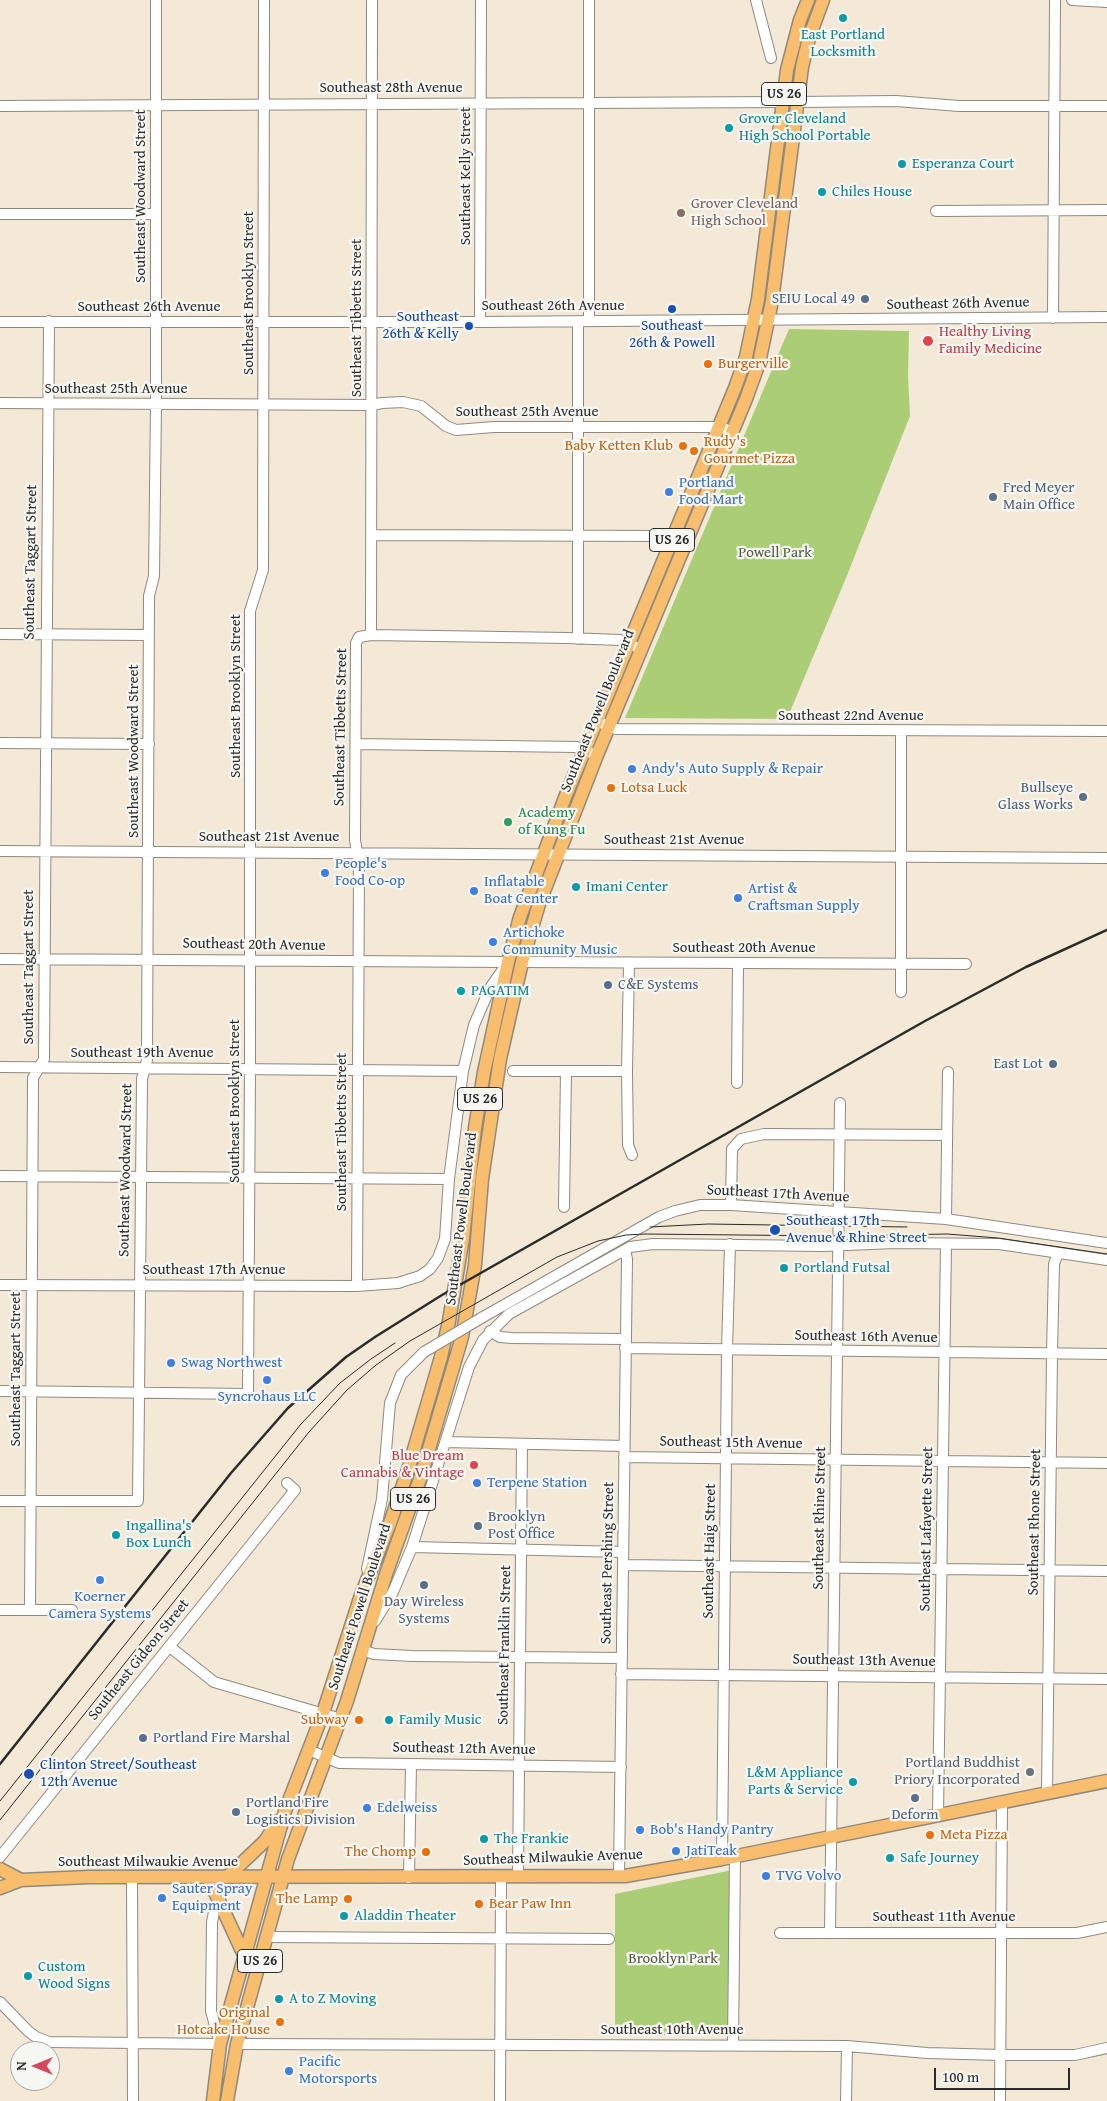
<!DOCTYPE html>
<style>
body{margin:0}
#map{position:relative;width:1107px;height:2101px;overflow:hidden;background:#f3e9d6;font-family:"Gentium Book Plus",serif}
canvas{display:block}
.north{position:absolute;left:10px;top:2041px;width:50px;height:50px;box-sizing:border-box;background:#f6f6f2;border:1px solid #a5a5a2;border-radius:50%;rotate:270deg;font-size:14px;font-weight:700;line-height:20px;text-align:center;color:#2b2b2b}
.north::after{content:'';display:block;margin:auto;width:18px;height:22px;background:#d1495b;clip-path:polygon(50% 0,100% 100%,50% 72%,0 100%)}
.scale{position:absolute;left:934px;top:2068px;width:136px;height:22px;box-sizing:border-box;border:2px solid #2b2b2b;border-top:0;padding-left:6px;font-size:15px;line-height:18px;white-space:nowrap;color:#2b2b2b;-webkit-text-stroke:4px #f6f6f2;paint-order:stroke}
</style>
<div id="map">
<canvas width="1107" height="2101"></canvas>
<div class="north">N</div>
<div class="scale">100 m</div>
</div>
<script>
const g = document.querySelector('canvas').getContext('2d');
g.lineJoin = 'round';
function fill(path, color) { g.fillStyle = color; g.fill(path, 'evenodd'); }
const shape = rows => new Path2D(rows.map(r => 'M' + r).join(''));
function strokePath(path, color, width, dash) { g.strokeStyle = color; g.lineWidth = width; g.lineCap = dash ? 'butt' : 'round'; g.setLineDash(dash || []); g.stroke(path); }
function label(font, color, halo, rows, align = 'center') {
  g.font = font + ' "Gentium Book Plus",serif'; g.lineWidth = 4.5; g.setLineDash([]); g.textBaseline = 'middle'; g.strokeStyle = halo; g.fillStyle = color; for (const [text, x, y, turn = 0] of rows) {
    g.save(); g.translate(x, y); g.rotate((+turn || 0) * Math.PI / 180); g.textAlign = isNaN(turn) ? turn : align; if (halo) g.strokeText(text, 0, 0); g.fillText(text, 0, 0); g.restore();
  }
}
const green = shape([
 [789,329,909,331,908,376,910,416,846,578,787,719,625,718],
 [732,1870,729,2035,615,2035,615,1894]
]);
const minor = shape([
 [756,0,771,58],
 [1072,0,1107,2],
 [797,102,896,101,959,106,1107,106],
 [0,106,783,102],
 [936,211,1107,210],
 [0,214,156,214],
 [1053,318,1055,0],
 [578,321,578,639],
 [589,321,589,0],
 [0,322,480,322,1107,317],
 [480,322,481,0],
 [0,403,372,405,382,403,403,402,421,406,446,426,456,430,494,427,719,427,732,431],
 [372,535,665,536,680,540],
 [0,634,149,635],
 [371,635,372,0],
 [596,721,616,729,1107,731],
 [901,731,901,992],
 [0,743,149,744],
 [356,744,577,747,591,753],
 [0,851,1107,858],
 [0,959,508,962],
 [522,962,966,964],
 [629,963,627,1071,628,1145,632,1155],
 [0,1067,463,1071],
 [513,1071,627,1071],
 [737,1083,738,963],
 [0,1176,449,1179],
 [731,1205,732,1149,741,1139,764,1134,947,1135],
 [564,1207,566,1071],
 [946,1219,948,1072],
 [0,1285,357,1286,398,1283,420,1276,430,1269,438,1258,445,1239,449,1179,463,1071,474,1025,490,988,506,965],
 [357,1286,359,864,355,840,356,643,359,637,371,635,567,638,620,640,636,647],
 [483,1317,659,1217,675,1211,700,1205,731,1205,946,1219,1107,1243],
 [490,1331,500,1337,512,1338,625,1339],
 [625,1348,1107,1354],
 [0,1391,248,1394,250,1068,250,611,263,570,264,0],
 [446,1442,624,1446],
 [624,1457,1107,1463],
 [0,1501,138,1501,142,1079,147,1060,149,596,154,576,156,404,156,0],
 [412,1547,623,1552],
 [623,1565,1107,1571],
 [367,1569,382,1499,390,1403,401,1375,424,1352],
 [0,1610,72,1610],
 [30,1610,33,1078,44,1059,49,321],
 [375,1621,393,1592,412,1547,469,1367,483,1340,509,1314,630,1247,653,1244,823,1246,895,1243,999,1244,1107,1260],
 [170,1647,214,1682,341,1719],
 [362,1650,374,1654,412,1656,621,1658],
 [621,1674,1107,1679],
 [309,1750,339,1763,621,1767],
 [1047,1793,1052,1353,1054,1264,1058,1253],
 [938,1815,946,1244],
 [0,1857,295,1490,287,1483],
 [722,1859,727,1350,730,1244],
 [619,1876,627,1259,625,1250],
 [132,1877,133,2101],
 [518,1877,522,1444],
 [409,1878,411,1764],
 [780,1933,1077,1933,1107,1927],
 [830,1933,840,1103],
 [267,1937,609,1939],
 [0,2002,28,2031,36,2037,49,2042,220,2044,211,2011,212,1922,214,1912,220,1900],
 [237,2044,847,2046,927,2053,1000,2055,1075,2055,1107,2048],
 [733,2045,735,1856],
 [500,2101,501,1877],
 [846,2101,847,2046],
 [1000,2101,1002,1802]
]);
const major = shape([
 [0,1869,21,1880],
 [208,1877,244,1955],
 [227,1877,265,1841,278,1821],
 [0,1888,21,1880,89,1877,625,1876,722,1859,1107,1781],
 [213,2101,220,2044,285,1811,323,1713,361,1595,390,1523,408,1470,441,1357,449,1321,463,1238,475,1128,484,1072,508,962,520,917,566,795,735,388,746,357,758,299,787,70,800,20,808,0],
 [227,2101,237,2044,288,1859,347,1701,386,1574,421,1476,462,1337,475,1265,482,1179,500,1059,522,962,539,904,597,755,746,399,759,363,772,301,802,67,809,38,823,0]
]);
const tram = shape([
 [650,1227,708,1224,907,1227],
 [0,1801,301,1424,340,1383,371,1359,395,1343],
 [0,1820,309,1432,347,1390,376,1365,410,1341,557,1257,598,1241,626,1235,645,1234,837,1236,947,1234,998,1238,1107,1254]
]);
const rail = shape([
 [0,1764,231,1473,288,1408,346,1357,375,1337,442,1295,925,1021,1026,967,1107,930]
]);
const minorBridge = shape([
 [424,1352,483,1317]
]);
const markers = [
 [843,18,5,"#0f9aa8"],
 [729,128,5,"#0f9aa8"],
 [902,164,5,"#0f9aa8"],
 [822,192,5,"#0f9aa8"],
 [681,213,5,"#8d6e63"],
 [865,299,5,"#5c6f8a"],
 [672,309,5,"#1a4fb4"],
 [469,326,5,"#1a4fb4"],
 [928,341,6,"#e0444e"],
 [708,364,5,"#e8710a"],
 [683,446,5,"#e8710a"],
 [694,451,5,"#e8710a"],
 [669,492,5,"#3f7fe0"],
 [993,497,5,"#5c6f8a"],
 [632,769,5,"#3f7fe0"],
 [611,788,5,"#e8710a"],
 [1083,797,5,"#5c6f8a"],
 [508,822,5,"#2e9e5b"],
 [325,873,5,"#3f7fe0"],
 [576,887,5,"#0f9aa8"],
 [474,891,5,"#3f7fe0"],
 [738,898,5,"#3f7fe0"],
 [493,942,5,"#3f7fe0"],
 [608,985,5,"#5c6f8a"],
 [461,991,5,"#0f9aa8"],
 [1053,1064,5,"#5c6f8a"],
 [775,1230,6,"#1a4fb4"],
 [784,1268,5,"#0f9aa8"],
 [171,1363,5,"#3f7fe0"],
 [267,1380,5,"#3f7fe0"],
 [474,1465,5,"#e0444e"],
 [477,1483,5,"#3f7fe0"],
 [478,1526,5,"#5c6f8a"],
 [116,1535,5,"#0f9aa8"],
 [100,1580,5,"#3f7fe0"],
 [424,1585,5,"#5c6f8a"],
 [359,1720,5,"#e8710a"],
 [389,1720,5,"#0f9aa8"],
 [143,1738,5,"#5c6f8a"],
 [1030,1772,5,"#6b7280"],
 [29,1774,6,"#1a4fb4"],
 [853,1782,5,"#0f9aa8"],
 [915,1798,5,"#5c6f8a"],
 [367,1808,5,"#3f7fe0"],
 [236,1812,5,"#5c6f8a"],
 [640,1830,5,"#3f7fe0"],
 [930,1835,5,"#e8710a"],
 [484,1839,5,"#0f9aa8"],
 [676,1851,5,"#3f7fe0"],
 [426,1852,5,"#e8710a"],
 [890,1858,5,"#0f9aa8"],
 [766,1876,5,"#3f7fe0"],
 [162,1898,5,"#3f7fe0"],
 [348,1899,5,"#e8710a"],
 [479,1904,5,"#e8710a"],
 [344,1916,5,"#0f9aa8"],
 [28,1976,5,"#0f9aa8"],
 [279,1999,5,"#0f9aa8"],
 [280,2022,5,"#e8710a"],
 [289,2071,5,"#3f7fe0"]
];
const shields = [
 [784,94,45],
 [672,540,45],
 [480,1099,45],
 [413,1499,45],
 [260,1961,45]
];
const shieldNames = [
 ["US 26",784,94],
 ["US 26",672,540],
 ["US 26",480,1099],
 ["US 26",413,1499],
 ["US 26",260,1961]
];
const cultureNames = [
 ["East Portland",843,35,"center"],
 ["Locksmith",843,52,"center"],
 ["Grover Cleveland",739,119],
 ["High School Portable",739,136],
 ["Esperanza Court",912,164],
 ["Chiles House",832,192],
 ["Imani Center",586,887],
 ["PAGATIM",471,991],
 ["Portland Futsal",794,1268],
 ["Ingallina's",126,1526],
 ["Box Lunch",126,1543],
 ["Family Music",399,1720],
 ["L&M Appliance",843,1773,"right"],
 ["Parts & Service",843,1790,"right"],
 ["The Frankie",494,1839],
 ["Safe Journey",900,1858],
 ["Aladdin Theater",354,1916],
 ["Custom",38,1967],
 ["Wood Signs",38,1984],
 ["A to Z Moving",289,1999]
];
const streetNames = [
 ["Southeast 28th Avenue",391,88],
 ["Southeast Kelly Street",466,176,-90],
 ["Southeast Woodward Street",141,196,-90],
 ["Southeast Brooklyn Street",249,293,-90],
 ["Southeast 26th Avenue",958,304,-1],
 ["Southeast 26th Avenue",553,306],
 ["Southeast 26th Avenue",149,307],
 ["Southeast Tibbetts Street",357,318,-90],
 ["Southeast 25th Avenue",116,389],
 ["Southeast 25th Avenue",527,412],
 ["Southeast Taggart Street",31,562,-89],
 ["Southeast Brooklyn Street",236,696,-90],
 ["Southeast Powell Boulevard",598,711,-68],
 ["Southeast 22nd Avenue",851,716],
 ["Southeast Tibbetts Street",341,727,-89],
 ["Southeast Woodward Street",134,751,-90],
 ["Southeast 21st Avenue",269,837],
 ["Southeast 21st Avenue",674,840],
 ["Southeast 20th Avenue",254,945,1],
 ["Southeast 20th Avenue",744,948],
 ["Southeast Taggart Street",29,967,-90],
 ["Southeast 19th Avenue",142,1053],
 ["Southeast Brooklyn Street",235,1101,-90],
 ["Southeast Tibbetts Street",342,1132,-90],
 ["Southeast Woodward Street",126,1170,-89],
 ["Southeast 17th Avenue",778,1194,3],
 ["Southeast Powell Boulevard",462,1219,-83],
 ["Southeast 17th Avenue",214,1270],
 ["Southeast 16th Avenue",866,1337,1],
 ["Southeast Taggart Street",16,1369,-90],
 ["Southeast 15th Avenue",731,1443,1],
 ["Southeast Rhine Street",820,1518,-89],
 ["Southeast Rhone Street",1035,1522,-89],
 ["Southeast Lafayette Street",927,1529,-89],
 ["Southeast Haig Street",710,1551,-89],
 ["Southeast Pershing Street",608,1563,-89],
 ["Southeast Powell Boulevard",360,1607,-72],
 ["Southeast Franklin Street",505,1645,-89],
 ["Southeast Gideon Street",139,1660,-51],
 ["Southeast 13th Avenue",864,1661,1],
 ["Southeast 12th Avenue",464,1749,1],
 ["Southeast Milwaukie Avenue",553,1858,-2],
 ["Southeast Milwaukie Avenue",148,1862],
 ["Southeast 11th Avenue",944,1917],
 ["Southeast 10th Avenue",672,2030]
];
const educationNames = [
 ["Grover Cleveland",691,204],
 ["High School",691,221]
];
const serviceNames = [
 ["SEIU Local 49",855,299,"right"],
 ["Fred Meyer",1003,488],
 ["Main Office",1003,505],
 ["Bullseye",1073,788,"right"],
 ["Glass Works",1073,805,"right"],
 ["C&E Systems",618,985],
 ["East Lot",1043,1064,"right"],
 ["Brooklyn",488,1517],
 ["Post Office",488,1534],
 ["Day Wireless",424,1602,"center"],
 ["Systems",424,1619,"center"],
 ["Portland Fire Marshal",153,1738],
 ["Portland Fire",246,1803],
 ["Logistics Division",246,1820],
 ["Deform",915,1815,"center"]
];
const transitNames = [
 ["Southeast",459,317,"right"],
 ["26th & Kelly",459,334,"right"],
 ["Southeast",672,326,"center"],
 ["26th & Powell",672,343,"center"],
 ["Southeast 17th",786,1221],
 ["Avenue & Rhine Street",786,1238],
 ["Clinton Street/Southeast",40,1765],
 ["12th Avenue",40,1782]
];
const healthNames = [
 ["Healthy Living",939,332],
 ["Family Medicine",939,349],
 ["Blue Dream",464,1456,"right"],
 ["Cannabis & Vintage",464,1473,"right"]
];
const foodNames = [
 ["Burgerville",718,364],
 ["Rudy's",704,442],
 ["Gourmet Pizza",704,459],
 ["Baby Ketten Klub",673,446,"right"],
 ["Lotsa Luck",621,788],
 ["Subway",349,1720,"right"],
 ["Meta Pizza",940,1835],
 ["The Chomp",416,1852,"right"],
 ["The Lamp",338,1899,"right"],
 ["Bear Paw Inn",489,1904],
 ["Original",270,2013,"right"],
 ["Hotcake House",270,2030,"right"]
];
const shopNames = [
 ["Portland",679,483],
 ["Food Mart",679,500],
 ["Andy's Auto Supply & Repair",642,769],
 ["People's",335,864],
 ["Food Co-op",335,881],
 ["Inflatable",484,882],
 ["Boat Center",484,899],
 ["Artist &",748,889],
 ["Craftsman Supply",748,906],
 ["Artichoke",503,933],
 ["Community Music",503,950],
 ["Swag Northwest",181,1363],
 ["Syncrohaus LLC",267,1397,"center"],
 ["Terpene Station",487,1483],
 ["Koerner",100,1597,"center"],
 ["Camera Systems",100,1614,"center"],
 ["Edelweiss",377,1808],
 ["Bob's Handy Pantry",650,1830],
 ["JatiTeak",686,1851],
 ["TVG Volvo",776,1876],
 ["Sauter Spray",172,1889],
 ["Equipment",172,1906],
 ["Pacific",299,2062],
 ["Motorsports",299,2079]
];
const parkNames = [
 ["Powell Park",775,553],
 ["Brooklyn Park",673,1959]
];
const leisureNames = [
 ["Academy",518,813],
 ["of Kung Fu",518,830]
];
const worshipNames = [
 ["Portland Buddhist",1020,1763],
 ["Priory Incorporated",1020,1780]
];
fill(green, '#aacd76');
strokePath(minor, '#8f8a80', 12);
strokePath(major, '#8f8a80', 15);
strokePath(minor, '#fff', 10);
strokePath(major, '#f9be6d', 12);
strokePath(tram, '#2b2b2b', 1);
strokePath(rail, '#2b2b2b', 2.5);
strokePath(minorBridge, '#8f8a80', 12, []);
strokePath(minorBridge, '#fff', 10);
for (const [x, y, r, color] of markers) { const dot = new Path2D(); dot.arc(x, y, r, 0, 2 * Math.PI); g.fillStyle = color; g.fill(dot); strokePath(dot, '#f6f6f2', 2); }
for (const [x, y, w] of shields) { const box = new Path2D(); box.roundRect(x - w / 2, y - 11.5, w, 23, 4); g.fillStyle = '#f6f6f2'; g.fill(box); strokePath(box, '#2b2b2b', 1); }
label('bold 14px', '#2b2b2b', null, shieldNames);
label('15px', '#0d838f', '#f6f6f2', cultureNames, 'left');
label('15px', '#2b2b2b', '#f6f6f2', streetNames);
label('15px', '#785e54', '#f6f6f2', educationNames, 'left');
label('15px', '#4e5e75', '#f6f6f2', serviceNames, 'left');
label('15px', '#164399', '#f6f6f2', transitNames, 'left');
label('15px', '#be3a42', '#f6f6f2', healthNames, 'left');
label('15px', '#c56008', '#f6f6f2', foodNames, 'left');
label('15px', '#366cbe', '#f6f6f2', shopNames, 'left');
label('15px', '#515c42', '#f6f6f2', parkNames);
label('15px', '#27864d', '#f6f6f2', leisureNames, 'left');
label('15px', '#5b616d', '#f6f6f2', worshipNames, 'right');
</script>
